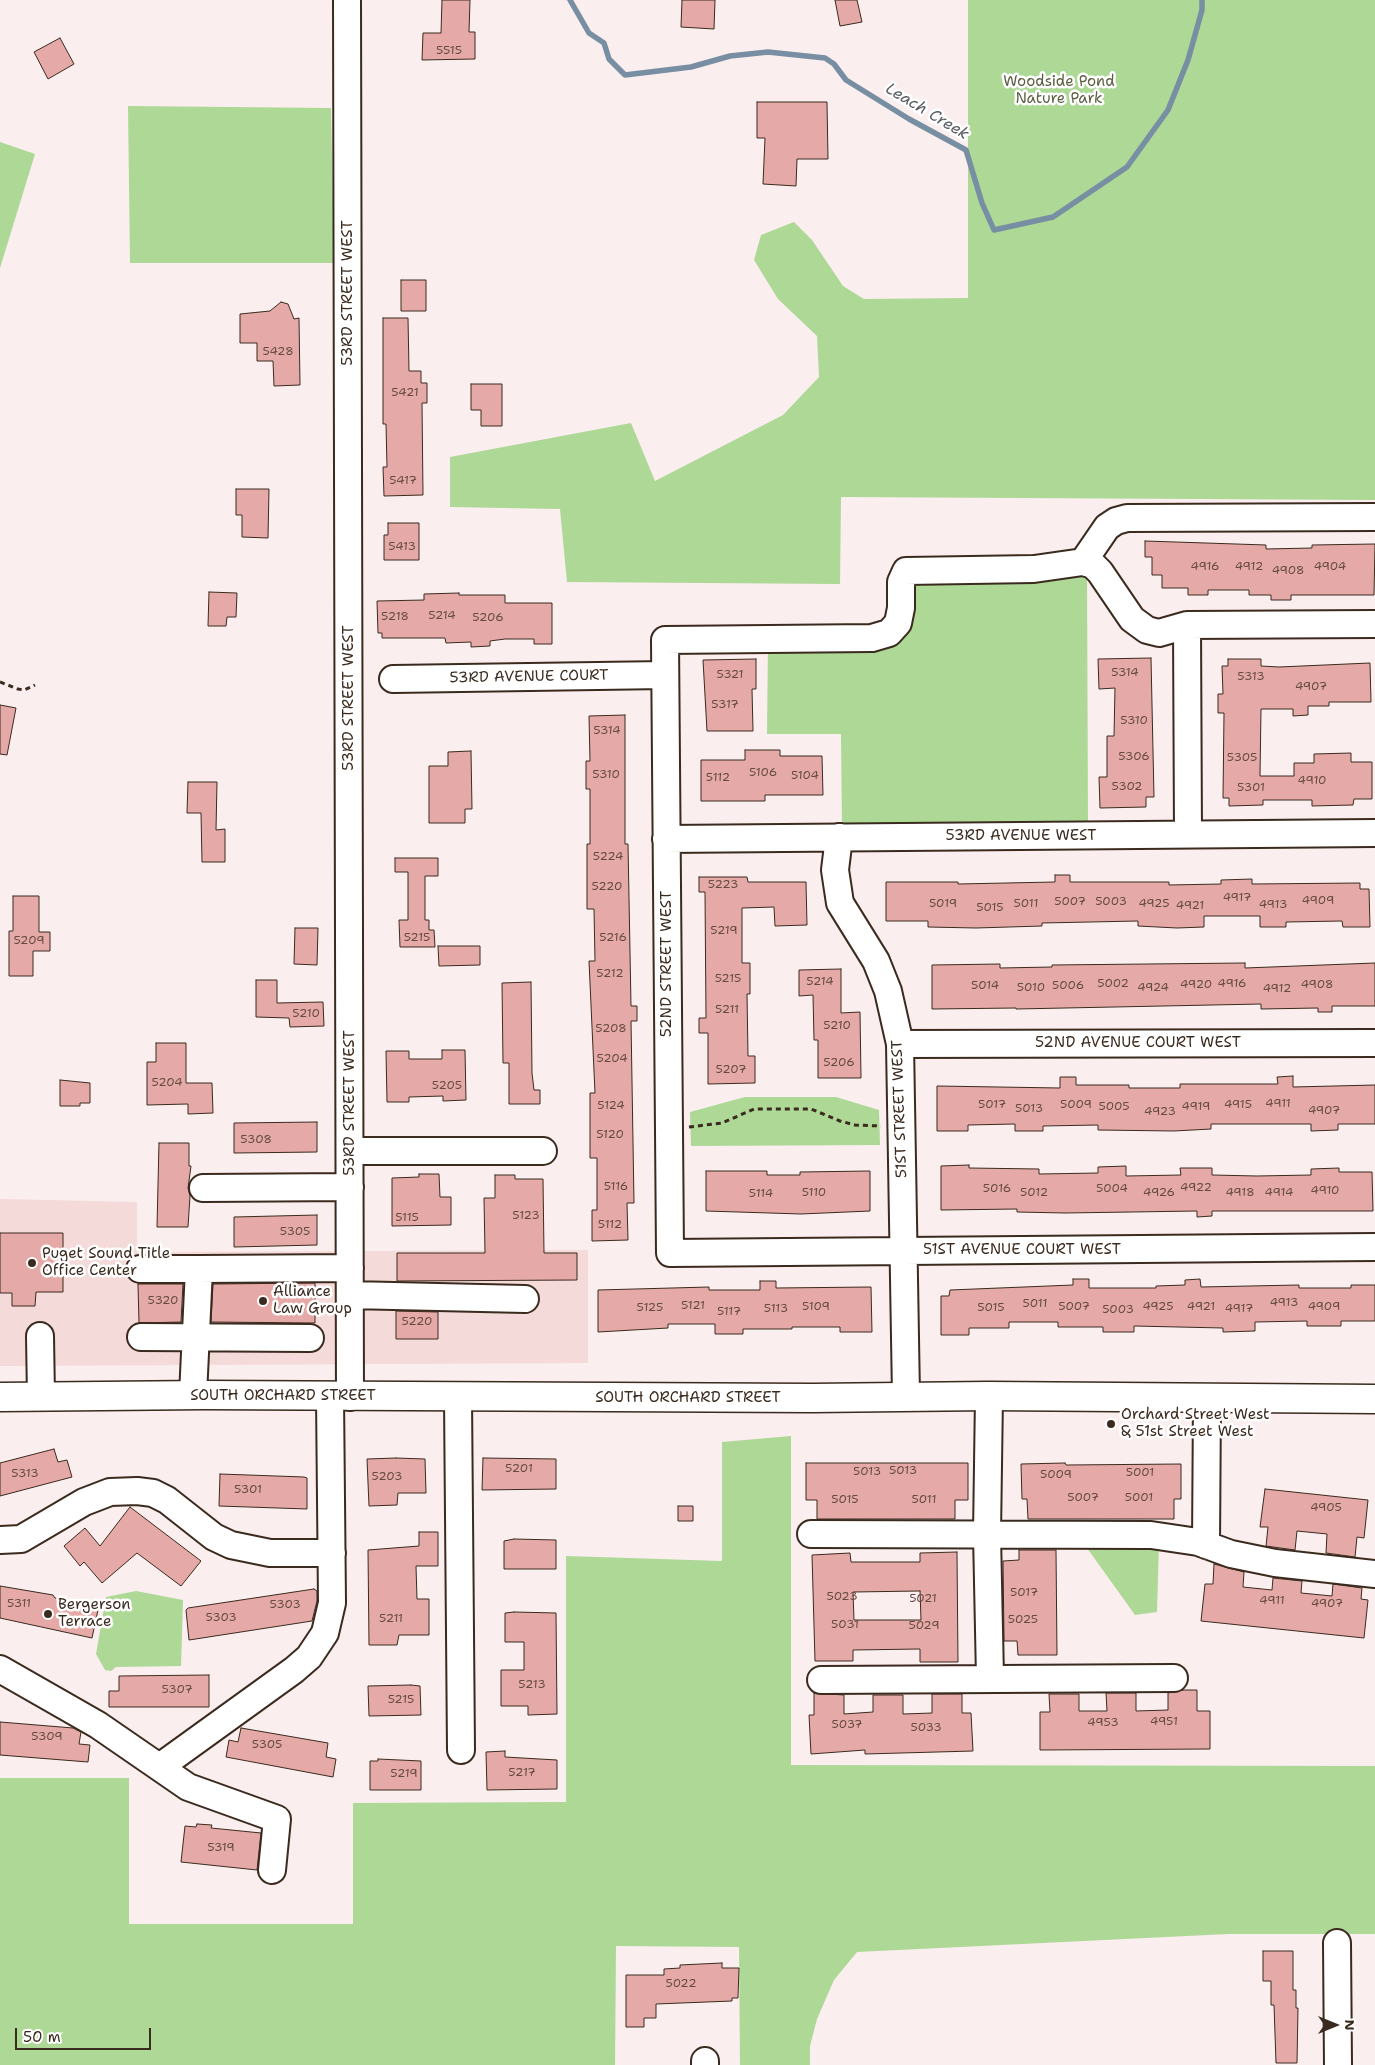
<!DOCTYPE html>
<style>
body{margin:0}
#map{position:relative;width:1375px;height:2065px;overflow:hidden;background:#faeeee;font-family:"Shantell Sans",sans-serif}
canvas{display:block}
.north{position:absolute;left:1310px;top:2000px;width:50px;height:50px;-webkit-text-stroke:4px #fff;paint-order:stroke;rotate:90deg;font-size:14px;font-weight:700;line-height:20px;text-align:center;color:#3b2a1e}
.north::after{content:'';display:block;margin:auto;width:18px;height:22px;background:#3b2a1e;clip-path:polygon(50% 0,100% 100%,50% 72%,0 100%)}
.scale{position:absolute;left:15px;top:2028px;width:136px;height:22px;box-sizing:border-box;border:2px solid #3b2a1e;border-top:0;padding-left:6px;font-size:15px;line-height:18px;white-space:nowrap;color:#3b2a1e;-webkit-text-stroke:4px #fff;paint-order:stroke}
</style>
<div id="map">
<canvas width="1375" height="2065"></canvas>
<div class="north">N</div>
<div class="scale">50 m</div>
</div>
<script>
const g = document.querySelector('canvas').getContext('2d');
g.lineJoin = 'round';
function fill(path, color) { g.fillStyle = color; g.fill(path, 'evenodd'); }
const shape = rows => new Path2D(rows.map(r => 'M' + r).join(''));
function strokePath(path, color, width, dash) { g.strokeStyle = color; g.lineWidth = width; g.lineCap = dash ? 'butt' : 'round'; g.setLineDash(dash || []); g.stroke(path); }
function label(font, color, halo, rows, align = 'center') {
  g.font = font + ' "Shantell Sans",sans-serif'; g.lineWidth = 5; g.setLineDash([]); g.textBaseline = 'middle'; g.strokeStyle = halo; g.fillStyle = color; for (const [text, x, y, turn = 0] of rows) {
    g.save(); g.translate(x, y); g.rotate((+turn || 0) * Math.PI / 180); g.textAlign = isNaN(turn) ? turn : align; if (halo) g.strokeText(text, 0, 0); g.fillText(text, 0, 0); g.restore();
  }
}
const built = shape([
 [0,1199,137,1202,137,1252,588,1250,588,1363,0,1366]
]);
const green = shape([
 [968,0,1375,0,1375,500,841,497,840,584,567,582,560,509,450,507,450,457,631,423,655,481,783,415,819,377,817,336,778,299,754,260,761,235,794,222,812,240,843,286,864,299,968,298],
 [128,106,331,108,334,263,130,263],
 [0,142,35,154,0,268],
 [1087,575,1088,825,842,825,841,734,767,734,768,643,883,644,913,581],
 [745,1097,836,1097,879,1110,880,1145,691,1146,690,1112],
 [791,1436,791,1765,1375,1766,1375,1934,1228,1934,857,1952,834,1980,817,2019,810,2046,810,2065,740,2065,739,1947,616,1946,615,2065,0,2065,0,1778,129,1778,129,1924,353,1924,353,1803,566,1802,566,1556,722,1561,722,1442],
 [1082,1541,1159,1541,1157,1612,1135,1615],
 [136,1591,183,1600,181,1666,116,1667,111,1671,105,1670,96,1654,106,1597]
]);
const stream = shape([
 [570,0,589,33,604,43,609,59,625,75,691,67,730,56,768,52,825,58,834,64,846,80,909,119,966,150,982,203,994,230,1053,217,1127,167,1168,110,1188,60,1202,10,1202,0]
]);
const building = shape([
 [442,0,470,0,469,32,475,32,475,59,422,60,423,33,441,33,442,0],
 [682,0,715,0,714,29,681,27,682,0],
 [835,0,857,0,862,22,840,26,835,0],
 [60,38,74,64,48,79,34,52,60,38],
 [757,102,827,102,828,159,797,159,796,186,763,184,765,138,757,138,757,102],
 [401,280,426,280,426,311,401,311,401,280],
 [281,302,288,304,294,319,299,318,300,385,274,386,273,361,257,361,257,343,240,343,240,314,270,311,281,302],
 [383,318,408,318,409,371,421,371,421,383,427,383,427,403,422,403,423,495,384,496,383,467,387,467,386,424,383,424,383,318],
 [471,384,502,384,502,426,481,426,481,410,471,410,471,384],
 [236,489,269,489,268,538,242,537,242,515,236,515,236,489],
 [388,523,419,523,419,560,384,560,384,535,388,535,388,523],
 [1145,541,1266,545,1266,549,1312,548,1312,545,1375,544,1374,595,1291,595,1291,600,1271,600,1271,595,1249,595,1249,590,1208,590,1208,595,1188,595,1188,588,1162,588,1162,575,1152,575,1152,557,1145,557,1145,541],
 [209,592,237,593,236,617,227,617,226,626,208,626,209,592],
 [459,593,459,595,505,595,505,603,552,603,552,644,534,644,534,639,505,639,490,641,490,646,471,647,471,642,446,643,445,638,382,638,382,633,378,633,377,601,424,600,424,594,459,593],
 [1151,658,1154,797,1146,797,1146,807,1100,808,1099,777,1107,777,1107,736,1114,736,1115,688,1099,689,1098,659,1151,658],
 [756,659,756,689,752,689,753,731,707,731,703,660,756,659],
 [1228,659,1261,659,1261,666,1279,667,1370,663,1371,702,1329,702,1329,706,1308,706,1308,715,1293,716,1293,709,1261,709,1260,776,1294,776,1294,763,1314,763,1314,754,1351,753,1351,762,1372,762,1372,799,1354,799,1353,805,1312,806,1312,800,1263,800,1263,805,1229,806,1229,798,1223,798,1224,713,1218,713,1218,694,1223,694,1222,666,1228,666,1228,659],
 [0,705,16,708,7,755,0,754,0,705],
 [625,715,625,844,628,844,631,1006,637,1006,637,1021,631,1021,634,1203,627,1203,628,1240,592,1241,592,1210,597,1210,597,1158,590,1158,590,1093,595,1093,589,961,595,961,594,909,587,909,587,844,590,844,590,789,586,789,586,761,590,761,589,716,625,715],
 [745,750,780,750,780,756,822,756,823,795,765,795,765,801,701,801,701,760,745,760,745,750],
 [471,751,472,809,465,809,465,823,429,823,429,766,448,766,448,752,471,751],
 [188,782,217,782,216,830,225,829,225,862,202,862,201,813,187,813,188,782],
 [395,858,438,858,438,876,425,876,425,920,429,920,429,930,434,930,435,947,400,947,399,920,408,920,408,872,395,872,395,858],
 [1055,875,1070,875,1070,882,1169,882,1169,885,1221,884,1221,880,1252,879,1252,884,1360,883,1360,889,1369,889,1370,927,1343,927,1342,921,1286,922,1286,927,1260,927,1260,916,1204,916,1204,927,1177,928,1138,926,1138,921,1042,923,1042,926,976,928,928,927,928,921,886,921,886,882,958,882,958,884,1055,882,1055,875],
 [699,877,747,877,748,882,806,882,807,925,775,926,774,907,742,908,742,963,750,963,750,994,747,994,748,1056,755,1056,755,1083,708,1084,708,1033,699,1033,699,1018,706,1018,705,892,699,892,699,877],
 [13,896,39,896,39,932,50,932,50,951,33,951,33,976,9,976,9,931,13,931,13,896],
 [295,928,318,928,317,965,294,964,295,928],
 [438,946,480,946,480,965,439,966,438,946],
 [1245,963,1245,968,1375,963,1375,1006,1332,1006,1332,1012,1318,1012,1318,1008,1261,1009,1261,1004,1016,1009,1016,1008,932,1009,932,965,1000,964,1000,968,1052,967,1052,965,1245,963],
 [841,969,841,1013,860,1012,861,1078,818,1078,818,1040,814,1040,813,995,799,996,799,970,841,969],
 [256,980,277,980,277,1003,323,1002,324,1026,290,1027,289,1018,256,1017,256,980],
 [531,982,532,1073,534,1090,540,1090,540,1104,509,1104,509,1063,503,1063,502,983,531,982],
 [156,1043,186,1043,186,1083,212,1083,213,1113,188,1114,188,1104,147,1105,147,1062,156,1062,156,1043],
 [442,1050,465,1050,466,1100,443,1101,443,1096,409,1097,409,1102,387,1102,386,1051,409,1051,409,1059,442,1059,442,1050],
 [1293,1076,1293,1087,1375,1085,1375,1124,1338,1124,1338,1130,1311,1131,1311,1124,1211,1124,1211,1129,1174,1131,1098,1130,1098,1125,1043,1126,1043,1131,1015,1131,1015,1124,968,1125,968,1131,937,1131,937,1086,1060,1088,1060,1077,1076,1077,1076,1085,1129,1085,1129,1088,1180,1088,1180,1084,1278,1084,1277,1077,1293,1076],
 [60,1080,90,1083,90,1103,80,1103,80,1106,60,1106,60,1080],
 [317,1122,317,1152,234,1153,234,1123,317,1122],
 [159,1143,189,1143,189,1166,191,1166,188,1188,190,1196,188,1227,157,1227,159,1143],
 [969,1165,969,1168,1039,1169,1039,1174,1098,1173,1098,1167,1126,1166,1126,1176,1181,1175,1180,1168,1212,1168,1212,1175,1257,1176,1311,1175,1311,1169,1339,1168,1339,1172,1372,1172,1373,1211,1212,1211,1212,1216,1197,1217,1197,1211,1065,1213,1017,1212,1017,1209,941,1210,941,1166,969,1165],
 [706,1171,767,1171,767,1175,800,1175,800,1172,870,1171,870,1211,801,1214,706,1211,706,1171],
 [419,1174,439,1174,440,1197,451,1197,451,1225,392,1226,392,1178,419,1177,419,1174],
 [495,1175,515,1175,515,1179,543,1179,544,1253,577,1253,577,1280,397,1281,397,1253,485,1253,484,1198,495,1198,495,1175],
 [317,1215,317,1245,234,1247,234,1217,317,1215],
 [0,1233,63,1233,63,1292,36,1292,35,1306,12,1306,12,1293,0,1293,0,1233],
 [1073,1279,1089,1279,1089,1288,1156,1288,1156,1286,1185,1285,1185,1280,1200,1279,1201,1287,1299,1285,1299,1288,1351,1288,1351,1285,1375,1285,1375,1321,1341,1321,1341,1326,1307,1326,1307,1321,1255,1322,1255,1331,1223,1332,1223,1328,1134,1326,1134,1332,1103,1332,1103,1327,1058,1327,1058,1322,1009,1322,1009,1328,969,1328,969,1335,941,1335,941,1296,949,1296,950,1290,1073,1285,1073,1279],
 [760,1281,776,1281,776,1288,871,1287,872,1332,840,1332,840,1327,792,1327,792,1329,743,1329,743,1334,715,1334,715,1324,668,1324,668,1328,598,1332,598,1290,709,1287,709,1290,760,1290,760,1281],
 [315,1283,315,1323,211,1322,213,1284,315,1283],
 [138,1284,183,1284,181,1322,139,1323,138,1284],
 [396,1311,438,1312,438,1339,396,1339,396,1311],
 [54,1449,58,1462,67,1460,72,1477,0,1496,0,1463,54,1449],
 [396,1458,425,1459,426,1493,398,1493,397,1505,369,1506,367,1459,396,1458],
 [483,1458,556,1459,556,1489,482,1490,483,1458],
 [806,1463,968,1463,968,1500,955,1500,955,1519,817,1519,817,1500,806,1500,806,1463],
 [1065,1463,1066,1465,1181,1464,1181,1499,1174,1499,1174,1519,1028,1519,1027,1499,1022,1499,1021,1464,1065,1463],
 [220,1474,304,1477,307,1478,307,1509,219,1506,220,1474],
 [1265,1489,1368,1500,1364,1538,1357,1537,1355,1557,1326,1553,1327,1534,1297,1531,1295,1550,1266,1546,1268,1527,1260,1527,1265,1489],
 [678,1506,693,1506,693,1521,678,1521,678,1506],
 [130,1507,201,1561,181,1586,137,1553,102,1583,84,1562,80,1566,64,1546,85,1528,100,1546,130,1507],
 [419,1532,438,1532,438,1566,416,1566,417,1599,429,1599,429,1635,399,1635,397,1645,369,1645,368,1550,419,1546,419,1532],
 [514,1539,556,1540,556,1569,504,1569,504,1541,514,1539],
 [1019,1550,1056,1550,1057,1655,1018,1655,1017,1641,1004,1641,1003,1561,1019,1560,1019,1550],
 [957,1552,958,1662,920,1662,920,1649,853,1650,853,1661,815,1661,812,1555,850,1553,851,1562,920,1562,920,1553,957,1552],
 [920,1591,921,1620,854,1620,853,1592,920,1591],
 [1214,1564,1244,1572,1243,1587,1272,1590,1273,1578,1302,1581,1301,1593,1332,1596,1333,1584,1362,1588,1361,1599,1368,1600,1364,1638,1201,1621,1205,1584,1213,1584,1214,1564],
 [0,1586,53,1595,55,1598,96,1606,95,1609,98,1610,92,1638,0,1618,0,1586],
 [314,1589,317,1591,317,1601,312,1621,189,1640,186,1610,188,1608,314,1589],
 [514,1612,556,1613,557,1714,528,1715,528,1706,501,1706,501,1670,524,1670,524,1642,505,1642,505,1613,514,1612],
 [209,1675,209,1707,109,1707,109,1691,119,1691,119,1676,209,1675],
 [411,1685,420,1686,421,1715,369,1716,368,1686,411,1685],
 [1183,1690,1197,1690,1197,1711,1210,1711,1210,1749,1040,1750,1040,1712,1050,1712,1049,1694,1079,1694,1079,1711,1107,1711,1106,1693,1136,1693,1136,1711,1168,1710,1168,1693,1183,1690],
 [814,1693,844,1695,844,1714,873,1712,873,1695,903,1695,903,1714,932,1713,932,1694,962,1694,962,1713,971,1713,973,1751,865,1754,865,1750,811,1754,809,1715,814,1715,814,1693],
 [0,1722,73,1728,81,1732,79,1744,90,1745,88,1762,0,1755,0,1722],
 [241,1728,328,1743,326,1757,336,1759,333,1777,226,1757,229,1740,238,1742,241,1728],
 [505,1751,505,1757,557,1760,557,1789,487,1790,486,1752,505,1751],
 [378,1759,421,1761,421,1790,370,1790,370,1761,378,1761,378,1759],
 [197,1824,212,1825,211,1828,261,1833,257,1870,181,1862,185,1826,196,1827,197,1824],
 [1263,1951,1293,1951,1293,1990,1296,1990,1296,2008,1298,2008,1297,2063,1276,2063,1274,2005,1271,2005,1271,1981,1263,1981,1263,1951],
 [722,1963,722,1968,739,1968,738,1998,732,1998,732,2001,656,2004,656,2018,644,2018,644,2027,626,2027,626,1975,664,1975,664,1969,680,1968,680,1965,722,1963]
]);
const path = shape([
 [0,682,18,689,24,690,35,685],
 [689,1127,722,1123,754,1109,811,1109,840,1121,855,1125,881,1126]
]);
const minor = shape([
 [347,0,350,1397],
 [1083,562,1107,527,1116,521,1127,518,1375,517],
 [1375,624,1187,625,1159,633,1147,630,1132,619,1100,572,1093,565,1083,562,1034,569,906,571,901,582,901,608,898,623,889,633,872,638,665,640,670,1253,1375,1247],
 [1187,625,1188,834],
 [393,679,665,675],
 [839,837,835,870,840,903,876,961,888,991,900,1044,906,1396],
 [666,839,1375,833],
 [900,1044,1375,1043],
 [350,1151,543,1151],
 [203,1188,350,1187],
 [140,1269,199,1269],
 [350,1295,525,1299],
 [40,1336,41,1397],
 [141,1337,310,1338],
 [193,1395,199,1269,350,1268],
 [989,1396,987,1534,990,1678],
 [458,1398,461,1750],
 [811,1534,1151,1535,1198,1542,1231,1554,1275,1563,1375,1574],
 [0,1540,21,1539,84,1502,110,1492,137,1491,153,1493,167,1500,214,1537,231,1545,270,1553,332,1553],
 [1206,1545,1207,1399],
 [0,1669,98,1725,188,1787,277,1819,272,1870],
 [821,1680,1174,1678],
 [161,1766,294,1670,309,1657,325,1633,332,1603,330,1396],
 [1337,1943,1338,2065],
 [705,2061,705,2065]
]);
const major = shape([
 [0,1397,204,1395,812,1398,989,1396,1375,1399]
]);
const markers = [
 [32,1263,5,"#3b2a1e"],
 [263,1301,5,"#3b2a1e"],
 [1111,1424,5,"#3b2a1e"],
 [48,1614,5,"#3b2a1e"]
];
const numberNames = [
 ["5515",449,51],
 ["5428",278,352],
 ["5421",405,393],
 ["5417",403,481],
 ["5413",402,547],
 ["4916",1205,567],
 ["4912",1249,567],
 ["4904",1330,567],
 ["4908",1288,571],
 ["5214",442,616],
 ["5218",395,617],
 ["5206",488,618],
 ["5314",1125,673],
 ["5321",730,675],
 ["5313",1251,677],
 ["4907",1311,687],
 ["5317",725,705],
 ["5310",1134,721],
 ["5314",607,731],
 ["5306",1134,757],
 ["5305",1242,758],
 ["5106",763,773],
 ["5310",606,775],
 ["5104",805,776],
 ["5112",718,778],
 ["4910",1312,781],
 ["5302",1127,787],
 ["5301",1251,788],
 ["5224",608,857],
 ["5223",723,885],
 ["5220",607,887],
 ["4917",1237,898],
 ["4909",1318,901],
 ["5007",1070,902],
 ["5003",1111,902],
 ["5019",943,904],
 ["5011",1026,904],
 ["4925",1154,904],
 ["4913",1273,905],
 ["4921",1190,906],
 ["5015",990,908],
 ["5219",724,931],
 ["5215",417,938],
 ["5216",613,938],
 ["5209",29,941],
 ["5212",610,974],
 ["5215",728,979],
 ["5214",820,982],
 ["5002",1113,984],
 ["4916",1232,984],
 ["4920",1196,985],
 ["4908",1317,985],
 ["5014",985,986],
 ["5006",1068,986],
 ["5010",1031,988],
 ["4924",1153,988],
 ["4912",1277,989],
 ["5211",727,1010],
 ["5210",306,1014],
 ["5210",837,1026],
 ["5208",611,1029],
 ["5204",612,1059],
 ["5206",839,1063],
 ["5207",731,1070],
 ["5204",167,1083],
 ["5205",447,1086],
 ["4911",1278,1104],
 ["5017",992,1105],
 ["5009",1076,1105],
 ["4915",1238,1105],
 ["5124",611,1106],
 ["5005",1114,1107],
 ["4919",1196,1107],
 ["5013",1029,1109],
 ["4907",1324,1111],
 ["4923",1160,1112],
 ["5120",610,1135],
 ["5308",256,1140],
 ["5116",616,1187],
 ["4922",1196,1188],
 ["5016",997,1189],
 ["5004",1112,1189],
 ["4910",1325,1191],
 ["5110",814,1193],
 ["5012",1034,1193],
 ["4926",1159,1193],
 ["4918",1240,1193],
 ["4914",1279,1193],
 ["5114",761,1194],
 ["5123",526,1216],
 ["5115",407,1218],
 ["5112",610,1225],
 ["5305",295,1232],
 ["5320",163,1301],
 ["4913",1284,1303],
 ["5011",1035,1304],
 ["5121",693,1306],
 ["5109",816,1307],
 ["5007",1074,1307],
 ["4925",1158,1307],
 ["4921",1201,1307],
 ["4909",1324,1307],
 ["5125",650,1308],
 ["5015",991,1308],
 ["5113",776,1309],
 ["4917",1239,1309],
 ["5003",1118,1310],
 ["5117",729,1312],
 ["5220",417,1322],
 ["5201",519,1469],
 ["5013",903,1471],
 ["5013",867,1472],
 ["5001",1140,1473],
 ["5313",25,1474],
 ["5009",1056,1475],
 ["5203",387,1477],
 ["5301",248,1490],
 ["5007",1083,1498],
 ["5001",1139,1498],
 ["5015",845,1500],
 ["5011",924,1500],
 ["4905",1326,1508],
 ["5017",1024,1593],
 ["5023",842,1597],
 ["5021",923,1599],
 ["4911",1272,1601],
 ["5311",19,1604],
 ["4907",1327,1604],
 ["5303",285,1605],
 ["5303",221,1618],
 ["5211",391,1619],
 ["5025",1023,1620],
 ["5031",845,1625],
 ["5029",924,1626],
 ["5213",532,1685],
 ["5307",177,1690],
 ["5215",401,1700],
 ["4951",1164,1722],
 ["4953",1103,1723],
 ["5037",847,1725],
 ["5033",926,1728],
 ["5309",47,1737],
 ["5305",267,1745],
 ["5217",522,1773],
 ["5219",404,1774],
 ["5319",221,1848],
 ["5022",681,1984]
];
const parkNames = [
 ["Woodside Pond",1059,82],
 ["Nature Park",1059,99]
];
const streetNames = [
 ["53RD STREET WEST",348,293,-90],
 ["53RD AVENUE COURT",529,677,-1],
 ["53RD STREET WEST",349,698,-90],
 ["53RD AVENUE WEST",1021,836],
 ["52ND STREET WEST",667,964,-90],
 ["52ND AVENUE COURT WEST",1138,1043],
 ["53RD STREET WEST",350,1103,-90],
 ["51ST STREET WEST",900,1109,-92],
 ["51ST AVENUE COURT WEST",1022,1250],
 ["SOUTH ORCHARD STREET",283,1396],
 ["SOUTH ORCHARD STREET",688,1398]
];
const poiNames = [
 ["Puget Sound Title",42,1254],
 ["Office Center",42,1271],
 ["Alliance",273,1292],
 ["Law Group",273,1309],
 ["Orchard Street West",1121,1415],
 ["& 51st Street West",1121,1432],
 ["Bergerson",58,1605],
 ["Terrace",58,1622]
];
const waterNames = [
 ["Leach Creek",927,112,31]
];
fill(built, '#f4dad9');
fill(green, '#add896');
strokePath(stream, '#778ea3', 5.5);
fill(building, '#e5aaa8');
strokePath(building, '#3b2a1e', 1);
strokePath(minor, '#3b2a1e', 30);
strokePath(major, '#3b2a1e', 31);
strokePath(path, '#3b2a1e', 3, [5, 4]);
strokePath(minor, '#fff', 26);
strokePath(major, '#fff', 28);
for (const [x, y, r, color] of markers) { const dot = new Path2D(); dot.arc(x, y, r, 0, 2 * Math.PI); g.fillStyle = color; g.fill(dot); strokePath(dot, '#fff', 2); }
label('12px', '#664a40', null, numberNames);
label('15px', '#5d5e42', '#fff', parkNames);
label('15px', '#3b2a1e', '#fff', streetNames);
label('15px', '#3b2a1e', '#fff', poiNames, 'left');
label('italic 16px', '#595c61', '#fff', waterNames);
</script>
